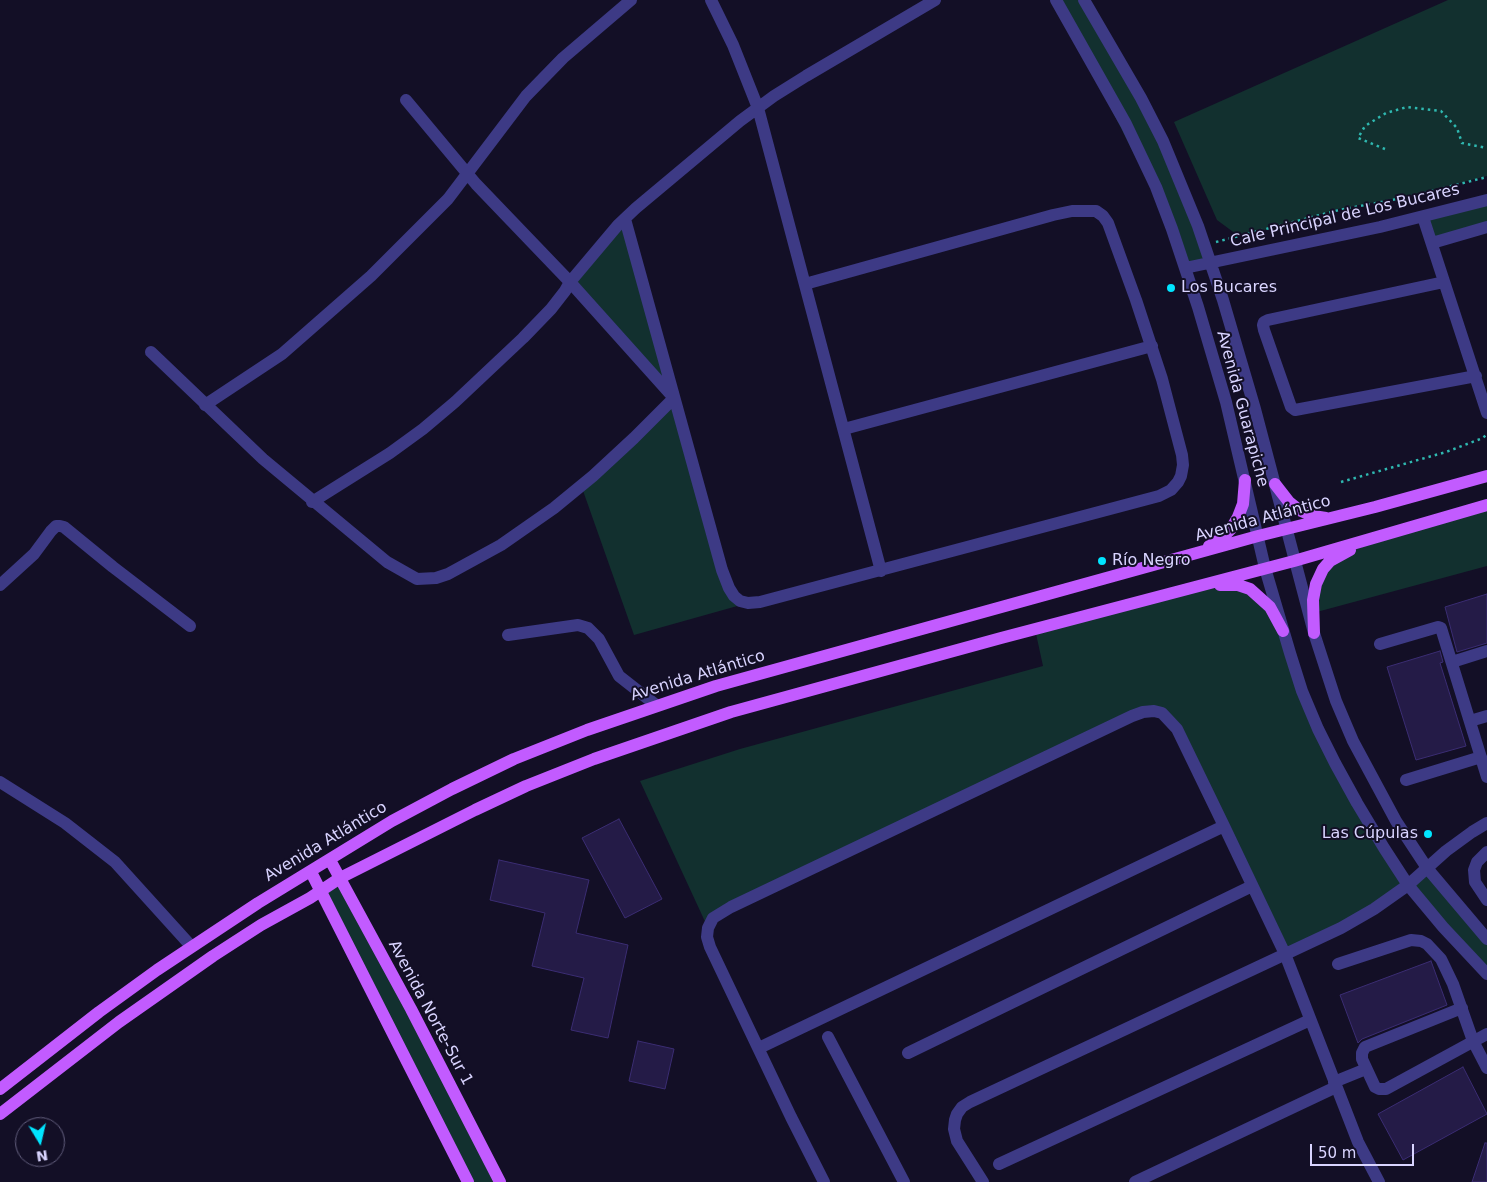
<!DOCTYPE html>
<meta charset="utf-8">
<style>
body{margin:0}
#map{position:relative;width:1487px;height:1182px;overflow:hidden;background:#130f26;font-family:"DejaVu Sans",sans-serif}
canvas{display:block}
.north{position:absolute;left:15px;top:1117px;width:50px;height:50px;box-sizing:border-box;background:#130f26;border:1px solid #625e7d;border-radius:50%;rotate:171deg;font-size:14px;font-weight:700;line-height:20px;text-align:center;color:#d9d4ff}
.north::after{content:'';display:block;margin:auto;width:18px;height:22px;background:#00e5ff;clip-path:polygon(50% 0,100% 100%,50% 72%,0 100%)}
.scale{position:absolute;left:1310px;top:1144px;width:104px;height:22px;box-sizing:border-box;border:2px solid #d9d4ff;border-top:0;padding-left:6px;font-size:15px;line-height:18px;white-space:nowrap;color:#d9d4ff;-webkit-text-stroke:4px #130f26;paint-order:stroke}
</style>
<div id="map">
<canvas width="1487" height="1182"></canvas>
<div class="north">N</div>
<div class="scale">50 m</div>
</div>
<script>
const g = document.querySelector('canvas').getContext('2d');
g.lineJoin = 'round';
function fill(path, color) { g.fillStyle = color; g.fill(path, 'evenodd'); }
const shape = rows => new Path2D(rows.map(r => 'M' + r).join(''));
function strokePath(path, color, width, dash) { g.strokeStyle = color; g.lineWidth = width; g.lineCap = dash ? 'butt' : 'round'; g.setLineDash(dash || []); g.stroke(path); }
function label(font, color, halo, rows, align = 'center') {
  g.font = font + ' "DejaVu Sans",sans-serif'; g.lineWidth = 4; g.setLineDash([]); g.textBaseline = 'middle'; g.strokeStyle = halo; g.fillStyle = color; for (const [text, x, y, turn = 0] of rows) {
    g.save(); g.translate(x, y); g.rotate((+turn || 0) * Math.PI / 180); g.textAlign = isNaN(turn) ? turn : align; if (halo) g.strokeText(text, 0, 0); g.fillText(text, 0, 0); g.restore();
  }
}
const green = shape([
 [1056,0,1084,0,1141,98,1211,263,1185,268,1172,229],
 [1448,0,1487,0,1487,176,1407,196,1338,209,1240,237,1217,220,1174,122],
 [1487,200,1487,227,1432,243,1423,217],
 [625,219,726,580,748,603,634,635,581,485,674,398,570,282],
 [1487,505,1487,566,1313,613,1316,584,1344,553],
 [1238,585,1270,607,1302,691,1408,885,1427,868,1487,939,1487,974,1408,885,1285,954,1185,744,1154,711,731,907,708,928,640,781,740,749,1043,666,1035,629,1197,586],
 [340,878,500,1182,468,1182,319,891]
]);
const building = shape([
 [1487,594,1487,643,1457,652,1445,607,1487,594],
 [1440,651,1443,662,1440,663,1466,746,1416,760,1387,667,1440,651],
 [619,819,662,899,625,918,582,838,619,819],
 [499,860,589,880,576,933,628,945,608,1038,571,1030,584,978,532,966,545,913,490,900,499,860],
 [1431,961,1447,1005,1362,1039,1358,1043,1340,995,1431,961],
 [638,1041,674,1049,665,1089,629,1081,638,1041],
 [1463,1067,1487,1114,1403,1160,1378,1114,1463,1067],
 [1485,1143,1487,1143,1487,1182,1472,1182,1485,1143]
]);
const path = shape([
 [1385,149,1358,138,1365,126,1386,113,1407,107,1441,111,1457,128,1462,143,1487,148],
 [1216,242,1339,210,1408,197,1487,177],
 [1341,482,1446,452,1483,438,1487,434]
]);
const minor = shape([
 [711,0,733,45,758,108,881,571],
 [1056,0,1126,124,1156,187,1172,229,1198,307,1226,402,1265,568,1290,653,1302,691,1318,729,1335,763,1357,803,1384,848,1408,885,1443,927,1487,974],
 [1084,0,1141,98,1163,141,1198,226,1223,300,1255,409,1314,633,1336,701,1353,741,1396,821,1427,868,1487,939],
 [1423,217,1487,413],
 [625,219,722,570,729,588,734,596,740,601,748,603,760,602,1159,496,1171,490,1178,482,1181,476,1183,465,1182,455,1162,379,1136,300,1108,223,1103,216,1096,211,1072,211,1053,215,805,284],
 [1432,243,1487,227],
 [1185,268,1380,227,1487,200],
 [1444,282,1268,320,1264,322,1263,325,1264,330,1291,407,1295,410,1476,376],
 [151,352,263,459,387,562,417,579,436,578,448,574,501,545,554,508,593,476,634,438,674,398,570,282,476,184,406,100],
 [205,405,282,354,371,276,448,199,526,96,563,58,631,0],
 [844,429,1152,346],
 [312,502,390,453,423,429,455,402,523,338,551,309,565,291,570,282,618,225,636,208,740,121,774,96,806,76,935,0],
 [0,585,34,554,51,531,56,526,60,526,64,527,113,567,190,626],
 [508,635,578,625,588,628,599,639,619,676,656,705],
 [1380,644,1438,627,1441,628,1487,777],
 [1452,662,1487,651],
 [1470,721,1487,716],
 [1406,780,1481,757],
 [0,782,65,823,115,862,191,946],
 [1487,852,1477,862,1474,870,1475,882,1487,900],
 [1338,964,1411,940,1421,941,1427,944,1441,959,1453,984,1473,1041,1487,1068],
 [1462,1008,1365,1047,1362,1053,1362,1059,1375,1087,1379,1089,1386,1089,1487,1034],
 [828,1037,904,1182],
 [759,1048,1224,826],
 [908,1053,1252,886],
 [1334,1082,1366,1069],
 [999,1164,1310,1020],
 [824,1182,791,1117,710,947,707,937,708,928,713,918,731,907,1132,716,1143,712,1154,711,1162,713,1177,729,1224,826,1285,954,1358,1142,1379,1182],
 [983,1182,957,1141,954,1129,955,1120,957,1114,962,1107,970,1102,1341,928,1374,909,1408,885,1446,851,1472,832,1487,823],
 [1135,1182,1336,1087]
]);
const major = shape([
 [1275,484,1289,502,1299,510,1313,516,1326,518],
 [1209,546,1222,538,1231,529,1238,517,1243,504,1245,480],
 [1220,585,1238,585,1250,589,1270,607,1283,631],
 [1314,633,1313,600,1316,584,1323,569,1330,561,1350,550],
 [330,860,411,1009,500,1182],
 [311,872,468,1182],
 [0,1089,99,1012,157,970,258,903,392,821,452,789,514,759,587,730,716,686,1258,536,1375,507,1487,476],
 [0,1114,119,1022,213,956,261,925,310,898,340,878,475,810,526,786,594,759,731,712,1001,638,1294,561,1487,505]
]);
const markers = [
 [1171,288,5,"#00e5ff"],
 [1102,561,5,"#00e5ff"],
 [1428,834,5,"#00e5ff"]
];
const streetNames = [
 ["Cale Principal de Los Bucares",1345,216,-13],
 ["Avenida Guarapiche",1242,409,75],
 ["Avenida Atlántico",1263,519,-15],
 ["Avenida Atlántico",698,676,-17],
 ["Avenida Atlántico",326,842,-31],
 ["Avenida Norte-Sur 1",430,1013,62]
];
const poiNames = [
 ["Los Bucares",1181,288],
 ["Río Negro",1112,561],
 ["Las Cúpulas",1418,834,"right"]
];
fill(green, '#12302f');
fill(building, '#241b47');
strokePath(building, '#3b2d73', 1);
strokePath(path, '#2fb8b0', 2.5, [2.5, 4]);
strokePath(minor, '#3d3a85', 12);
strokePath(major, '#c25bff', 12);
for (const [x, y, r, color] of markers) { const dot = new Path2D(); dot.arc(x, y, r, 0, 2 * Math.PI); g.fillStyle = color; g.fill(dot); strokePath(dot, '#130f26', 2); }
label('16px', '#d9d4ff', '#130f26', streetNames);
label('16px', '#d9d4ff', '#130f26', poiNames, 'left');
</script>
